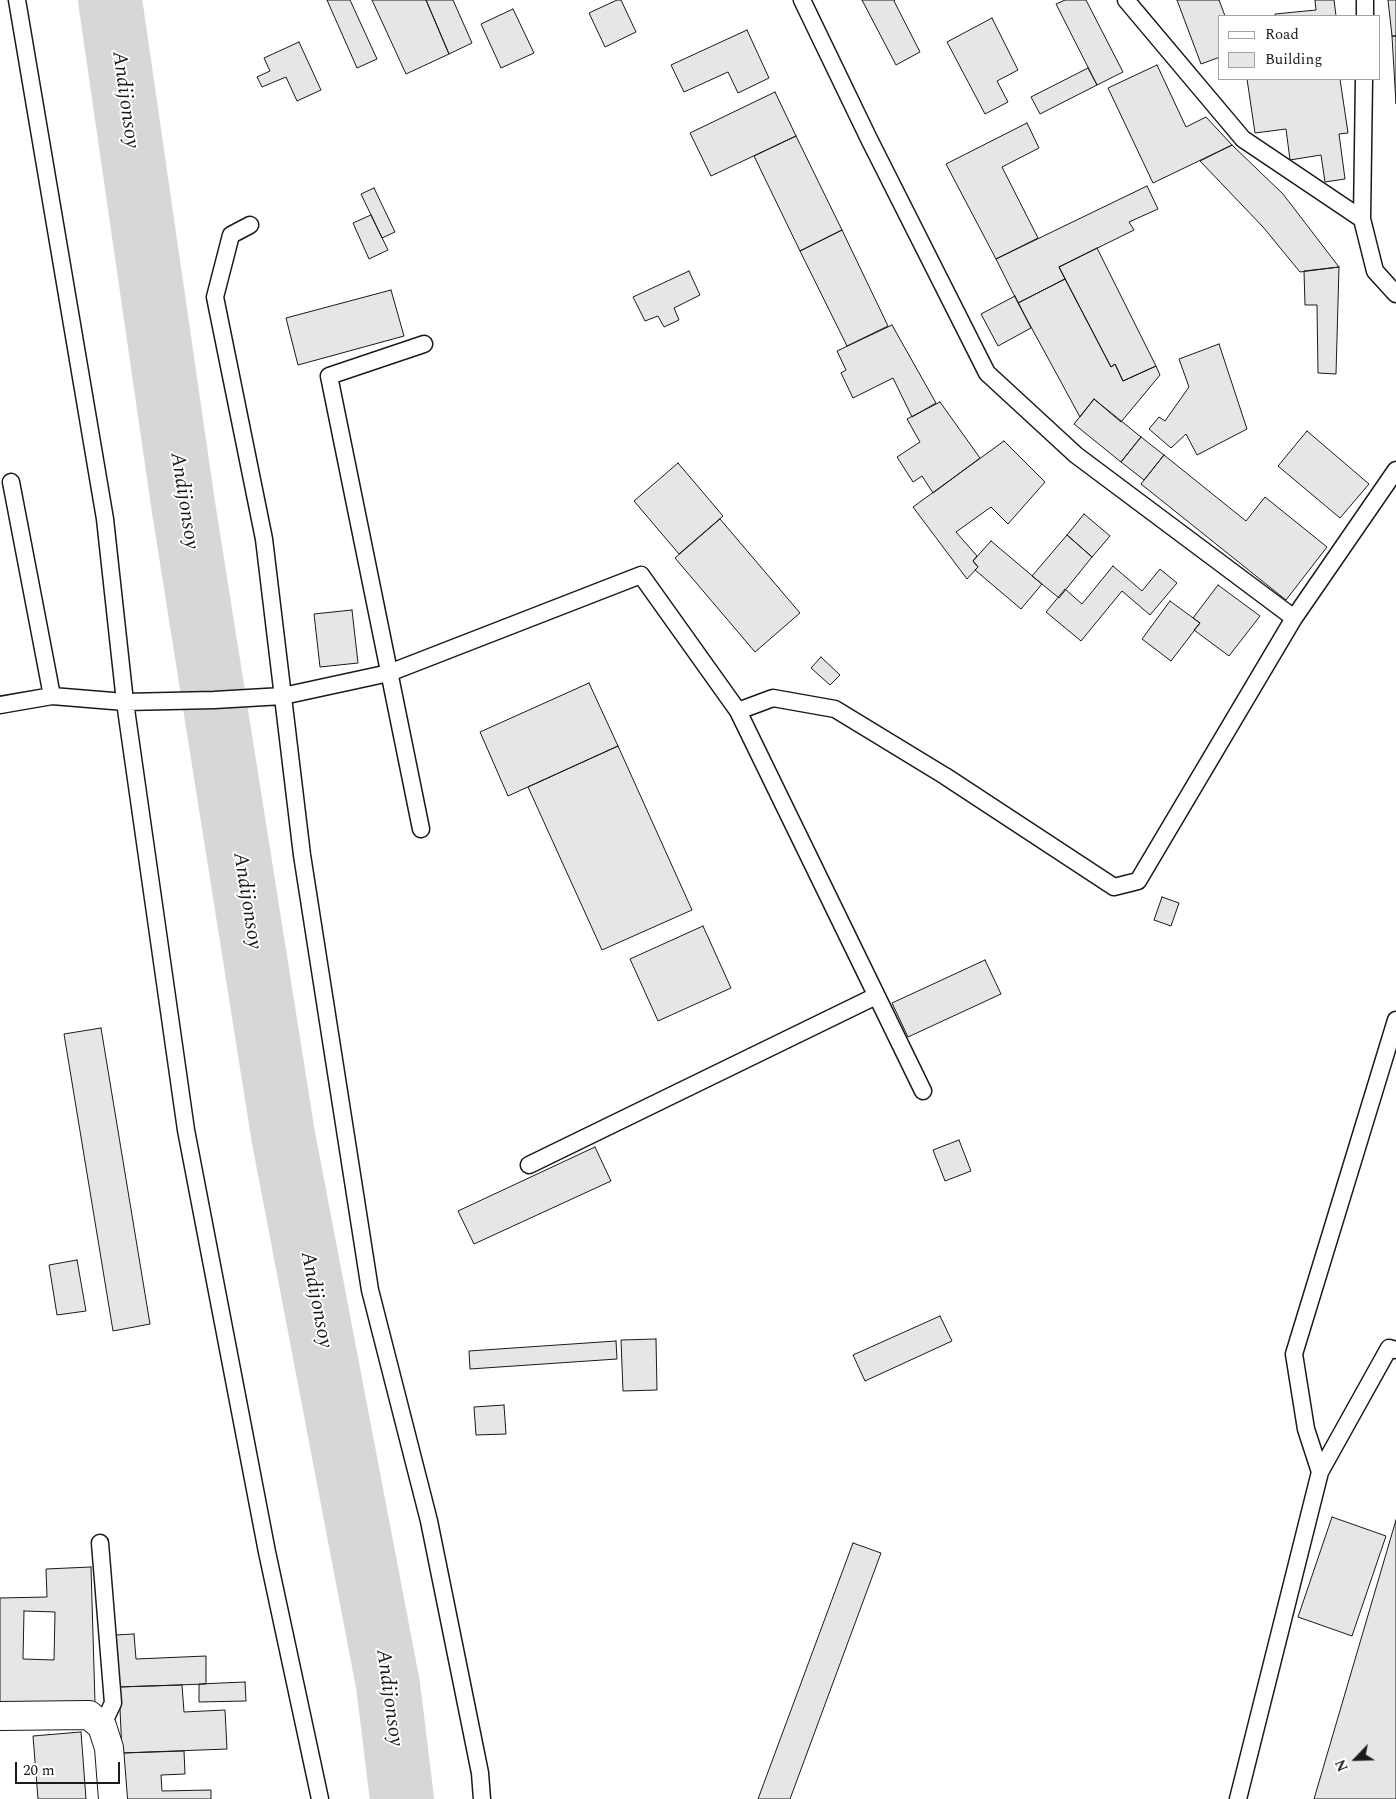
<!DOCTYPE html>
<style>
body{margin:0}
#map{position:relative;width:1396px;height:1799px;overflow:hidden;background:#fff;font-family:Spectral,serif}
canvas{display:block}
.legend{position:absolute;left:1218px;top:15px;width:162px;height:65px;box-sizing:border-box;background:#fff;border:1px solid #a3a3a3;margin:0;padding:6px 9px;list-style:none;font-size:15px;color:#1a1a1a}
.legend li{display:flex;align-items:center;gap:10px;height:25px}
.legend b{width:25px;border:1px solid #a3a3a3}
.north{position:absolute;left:1331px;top:1734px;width:50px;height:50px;-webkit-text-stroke:4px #fff;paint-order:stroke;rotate:246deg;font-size:14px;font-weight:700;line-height:20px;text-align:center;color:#1a1a1a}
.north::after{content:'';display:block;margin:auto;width:18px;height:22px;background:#1a1a1a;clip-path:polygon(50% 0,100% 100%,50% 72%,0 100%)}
.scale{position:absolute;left:15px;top:1762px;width:105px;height:22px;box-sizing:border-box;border:2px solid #1a1a1a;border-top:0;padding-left:6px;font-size:15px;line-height:18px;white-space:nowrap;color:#1a1a1a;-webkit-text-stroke:4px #fff;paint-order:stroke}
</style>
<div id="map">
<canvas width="1396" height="1799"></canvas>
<ul class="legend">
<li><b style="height:6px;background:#fff"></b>Road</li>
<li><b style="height:14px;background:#e6e6e6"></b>Building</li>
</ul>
<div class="north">N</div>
<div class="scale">20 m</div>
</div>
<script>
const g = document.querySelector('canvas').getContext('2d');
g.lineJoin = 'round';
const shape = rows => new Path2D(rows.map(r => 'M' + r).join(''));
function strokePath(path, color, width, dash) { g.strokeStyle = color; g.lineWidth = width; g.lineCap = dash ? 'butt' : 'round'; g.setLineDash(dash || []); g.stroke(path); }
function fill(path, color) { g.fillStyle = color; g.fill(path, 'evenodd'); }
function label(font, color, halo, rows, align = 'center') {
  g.font = font + ' Spectral,serif'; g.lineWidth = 4; g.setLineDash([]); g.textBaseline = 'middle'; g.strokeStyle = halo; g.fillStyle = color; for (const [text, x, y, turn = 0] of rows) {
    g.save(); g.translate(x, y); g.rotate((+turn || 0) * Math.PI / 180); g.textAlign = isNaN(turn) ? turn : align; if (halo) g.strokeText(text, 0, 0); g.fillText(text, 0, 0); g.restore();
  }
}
const river = shape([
 [110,0,183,504,283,1135,388,1685,402,1799]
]);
const building = shape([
 [327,0,350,0,377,59,357,68,327,0],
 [372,0,426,0,449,54,406,74,372,0],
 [426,0,453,0,472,43,449,54,426,0],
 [617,0,621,0,636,32,605,47,589,13,617,0],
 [862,0,895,0,894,1,920,52,896,65,862,0],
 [1065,0,1086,0,1123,72,1097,85,1056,4,1065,0],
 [1177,0,1219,0,1225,16,1220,16,1220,57,1201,64,1177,0],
 [1315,0,1334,0,1336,16,1275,16,1275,14,1316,10,1315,0],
 [1388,0,1396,0,1396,36,1392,36,1388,0],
 [513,9,534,53,501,68,481,24,513,9],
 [992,18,1018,70,997,81,1008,102,985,114,947,42,992,18],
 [747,30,769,78,738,93,728,72,684,92,671,65,747,30],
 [1392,36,1396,36,1396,104,1392,36],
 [299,42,321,90,297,101,286,77,262,87,257,77,270,71,264,58,299,42],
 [1157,65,1186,127,1206,117,1232,145,1153,183,1108,88,1157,65],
 [1088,68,1097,85,1040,114,1031,97,1088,68],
 [1247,79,1340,79,1348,133,1339,134,1345,179,1325,182,1321,155,1290,160,1286,129,1255,133,1247,79],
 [775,92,796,136,711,176,690,133,775,92],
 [1027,123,1039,148,1002,167,1038,238,996,259,946,164,1027,123],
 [796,136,842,230,800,251,754,156,796,136],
 [1232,145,1283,194,1339,267,1300,272,1263,227,1200,161,1232,145],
 [1147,186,1158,209,1129,222,1134,230,1059,267,1065,279,1018,303,996,259,1147,186],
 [374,188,395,232,382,238,361,194,374,188],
 [371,215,388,250,369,259,353,223,371,215],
 [842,230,888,326,847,346,800,251,842,230],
 [1097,248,1156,366,1123,381,1115,364,1111,367,1059,267,1097,248],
 [1339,267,1336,374,1318,373,1317,305,1305,305,1304,271,1339,267],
 [689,271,700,295,674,308,679,320,664,327,658,316,645,321,633,297,689,271],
 [1065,279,1111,367,1115,364,1123,381,1156,366,1160,375,1121,422,1094,399,1080,417,1018,303,1065,279],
 [391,290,404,336,298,365,286,318,391,290],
 [1015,296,1031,328,998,346,981,314,1015,296],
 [892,325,936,403,912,417,893,378,853,398,841,373,846,370,837,351,892,325],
 [1219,344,1247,429,1197,455,1186,434,1171,448,1149,429,1159,417,1165,421,1189,387,1179,359,1219,344],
 [1094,399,1141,437,1121,462,1074,424,1094,399],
 [940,402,980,458,933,493,922,476,913,482,897,457,920,442,907,419,940,402],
 [1307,431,1369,484,1340,518,1278,466,1307,431],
 [1141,437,1164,455,1144,480,1121,462,1141,437],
 [1004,441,1045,482,1008,524,991,507,956,532,977,556,973,561,978,567,967,579,913,507,1004,441],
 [1164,455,1246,521,1265,497,1327,547,1286,600,1141,484,1164,455],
 [678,463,723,516,679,554,634,501,678,463],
 [1084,514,1110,536,1092,557,1067,535,1084,514],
 [720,519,800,613,755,652,675,558,720,519],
 [1067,535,1092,557,1059,598,1032,576,1067,535],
 [991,541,1042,584,1021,609,975,570,978,567,973,561,991,541],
 [1113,566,1142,591,1160,569,1177,583,1150,615,1122,591,1081,641,1046,612,1065,589,1082,604,1113,566],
 [1218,585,1260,616,1229,656,1194,630,1200,623,1193,618,1218,585],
 [1170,601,1200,623,1171,661,1142,639,1170,601],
 [352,610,358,663,320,667,314,614,352,610],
 [821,657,840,675,830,685,811,668,821,657],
 [589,683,618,746,508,796,480,732,589,683],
 [618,746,692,910,602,950,528,787,618,746],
 [1162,897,1179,903,1171,926,1154,920,1162,897],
 [703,926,731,988,658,1021,630,959,703,926],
 [985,960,1001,994,908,1037,892,1003,985,960],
 [101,1028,150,1324,113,1331,64,1034,101,1028],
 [959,1140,971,1171,945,1181,933,1150,959,1140],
 [595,1147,611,1181,474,1244,458,1211,595,1147],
 [77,1260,86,1311,57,1315,49,1265,77,1260],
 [940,1316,952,1341,865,1381,853,1355,940,1316],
 [656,1339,657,1390,623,1391,621,1340,656,1339],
 [616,1341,617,1359,470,1369,469,1351,616,1341],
 [504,1405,506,1434,476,1435,474,1407,504,1405],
 [1332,1517,1386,1536,1352,1636,1298,1617,1332,1517],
 [1396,1520,1396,1799,1314,1799,1396,1520],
 [853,1543,881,1553,790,1799,758,1799,853,1543],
 [91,1567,95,1703,0,1706,0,1598,47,1597,46,1569,91,1567],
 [24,1611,55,1612,54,1660,23,1659,24,1611],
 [134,1634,136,1659,206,1656,206,1684,118,1687,115,1635,134,1634],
 [245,1682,246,1701,199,1702,199,1684,245,1682],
 [182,1685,184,1712,225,1710,227,1749,122,1753,119,1687,182,1685],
 [81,1732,86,1799,38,1799,33,1736,81,1732],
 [184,1751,185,1774,161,1775,162,1791,211,1790,211,1799,123,1799,122,1753,184,1751]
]);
const lane = shape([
 [17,0,105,519,125,702,186,1130,267,1552,320,1799],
 [802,0,869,139,987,373,1076,455,1294,618,1396,470],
 [1126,0,1243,139,1362,219],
 [1365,16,1365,0],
 [1364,79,1362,219,1375,271,1396,294],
 [250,225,231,235,215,297,264,539,302,855,370,1290,429,1521,480,1773,482,1799],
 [11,482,52,696],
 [0,705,52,696,125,702,214,700,283,696,389,673,641,575,738,711],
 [421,829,329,376,424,344],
 [923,1091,738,711,773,698,835,709,945,776,1114,887,1138,881,1294,618],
 [529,1165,876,996],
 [1320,1472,1389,1348,1396,1350],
 [100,1543,113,1703,102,1726],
 [1238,1799,1320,1472,1306,1429,1294,1354,1396,1020]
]);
const street = shape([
 [0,1716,89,1715,102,1726,109,1748,113,1799]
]);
const waterNames = [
 ["Andijonsoy",124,100,82],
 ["Andijonsoy",183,501,81],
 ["Andijonsoy",246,901,81],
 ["Andijonsoy",315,1300,79],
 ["Andijonsoy",388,1698,82]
];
strokePath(river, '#d7d7d7', 64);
fill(building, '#e6e6e6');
strokePath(building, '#1a1a1a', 1);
strokePath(lane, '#1a1a1a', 19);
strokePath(street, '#1a1a1a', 30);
strokePath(lane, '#fff', 16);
strokePath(street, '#fff', 28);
label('italic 21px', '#1a1a1a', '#fff', waterNames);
</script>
